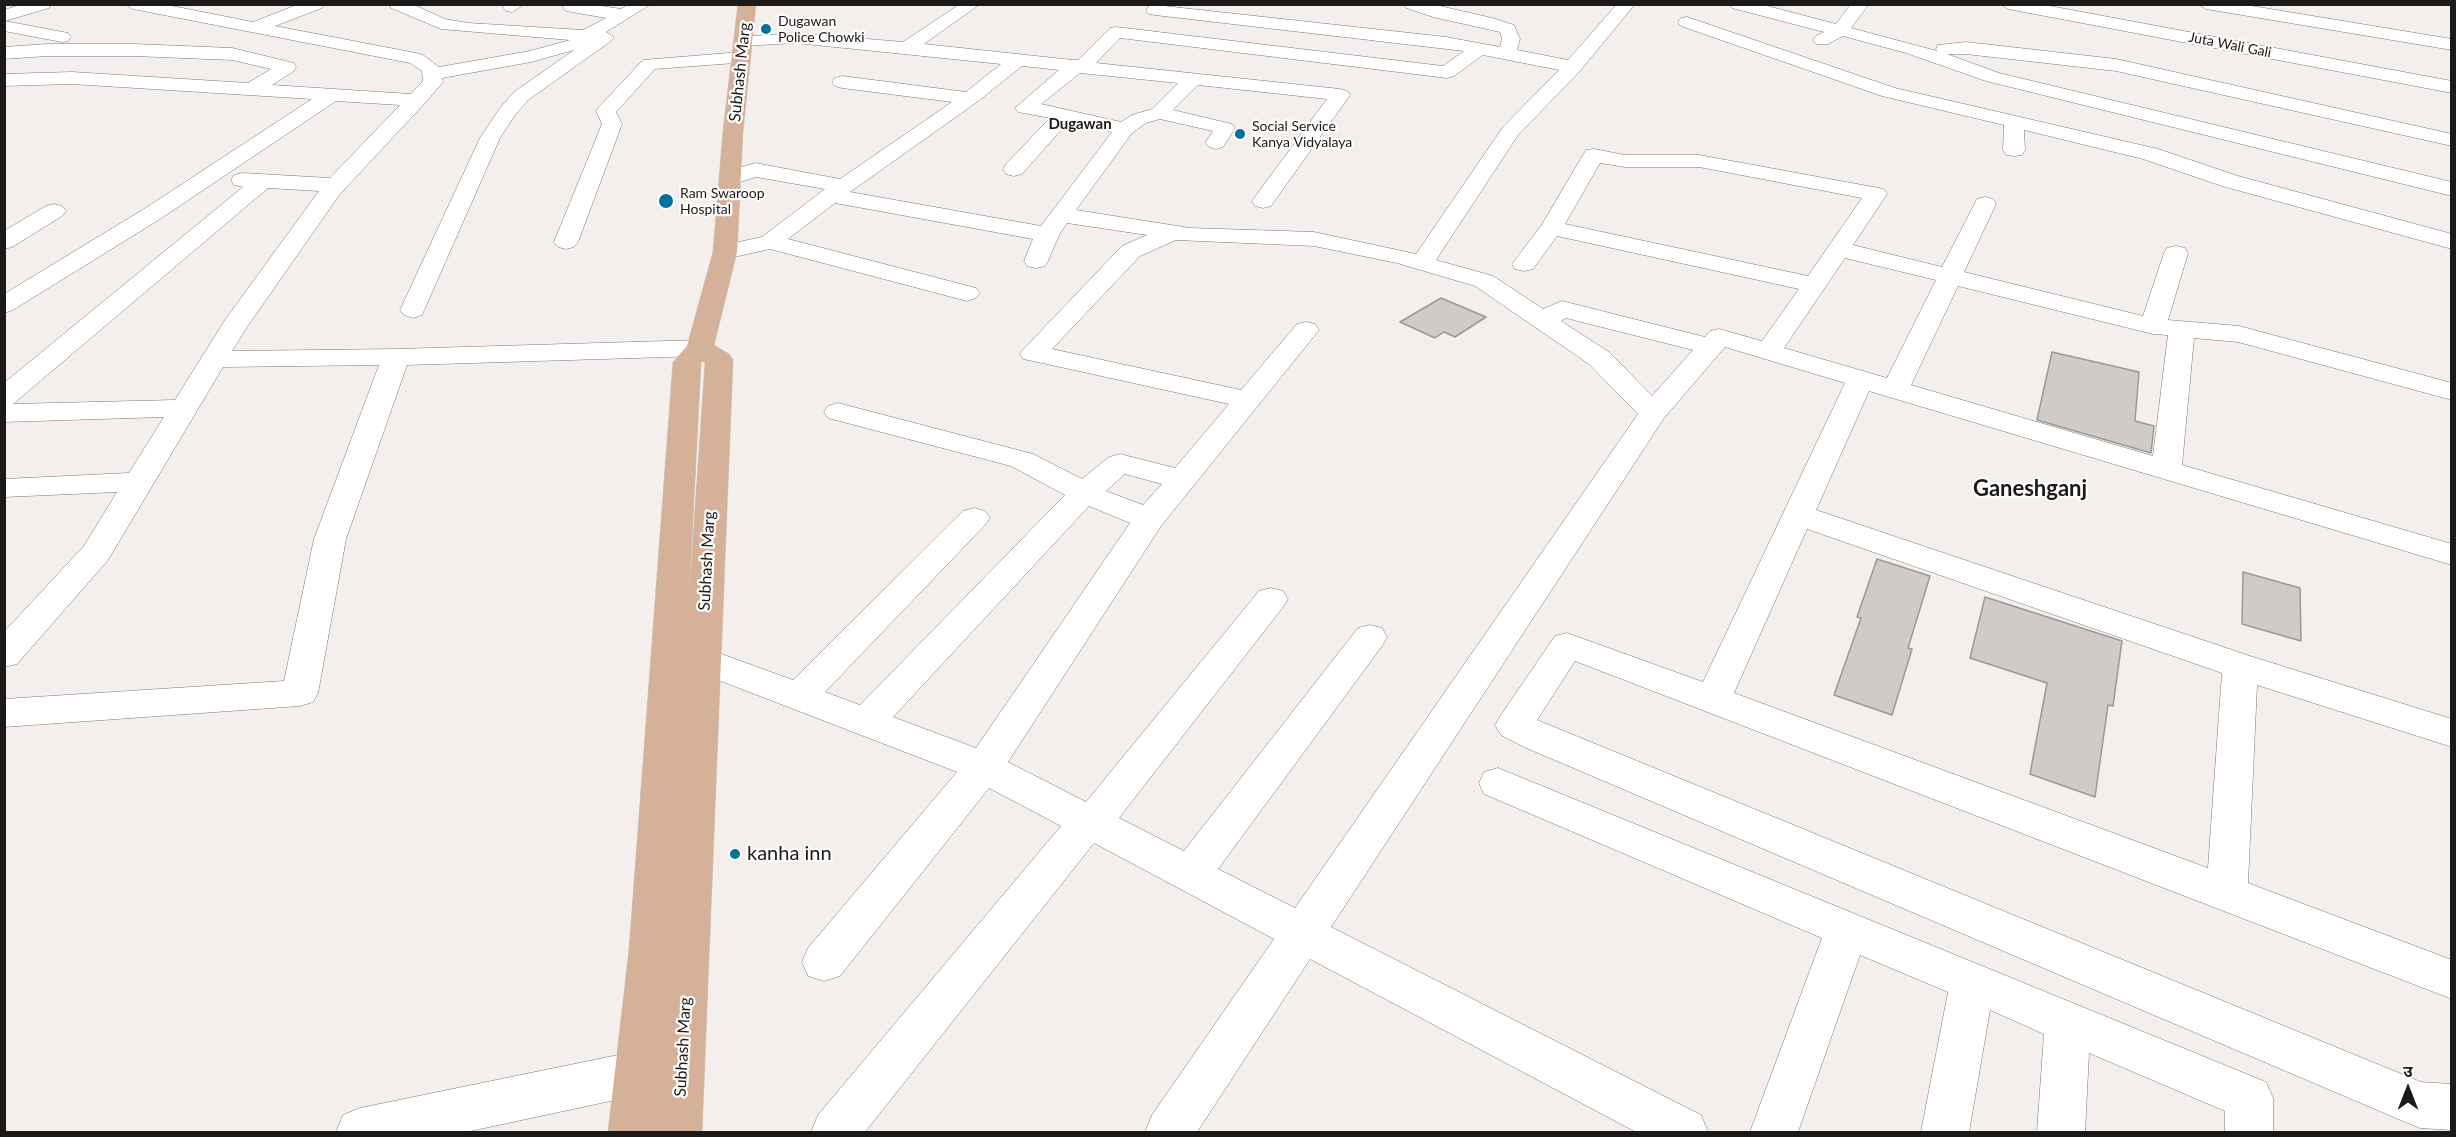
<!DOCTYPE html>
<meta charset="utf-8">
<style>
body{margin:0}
#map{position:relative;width:2456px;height:1137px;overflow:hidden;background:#f4efec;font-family:Lato,"Noto Sans Devanagari",sans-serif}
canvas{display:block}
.frame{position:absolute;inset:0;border:6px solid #1c1a19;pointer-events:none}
.north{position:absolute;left:2378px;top:1059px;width:60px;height:60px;-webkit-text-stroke:4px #fffdfb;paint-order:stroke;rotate:0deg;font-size:16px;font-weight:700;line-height:24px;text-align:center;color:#1c1a19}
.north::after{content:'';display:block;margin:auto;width:21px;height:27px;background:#1c1a19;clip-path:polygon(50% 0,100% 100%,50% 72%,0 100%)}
</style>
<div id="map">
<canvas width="2456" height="1137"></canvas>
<div class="frame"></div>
<div class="north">उ</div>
</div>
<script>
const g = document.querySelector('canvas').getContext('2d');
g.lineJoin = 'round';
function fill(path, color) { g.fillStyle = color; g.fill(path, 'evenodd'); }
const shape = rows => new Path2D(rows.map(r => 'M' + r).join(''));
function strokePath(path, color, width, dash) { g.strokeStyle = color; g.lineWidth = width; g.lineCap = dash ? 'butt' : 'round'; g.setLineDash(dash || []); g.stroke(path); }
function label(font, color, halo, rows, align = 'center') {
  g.font = font + ' Lato,sans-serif'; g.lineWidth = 4.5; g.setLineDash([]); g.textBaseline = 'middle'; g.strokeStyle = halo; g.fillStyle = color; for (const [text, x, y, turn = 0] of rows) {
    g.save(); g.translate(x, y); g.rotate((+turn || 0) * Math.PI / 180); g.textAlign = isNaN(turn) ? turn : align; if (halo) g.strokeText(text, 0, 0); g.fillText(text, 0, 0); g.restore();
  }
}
const building = shape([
 [1441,298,1486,317,1455,337,1444,332,1435,338,1400,322,1441,298],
 [2052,352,2139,372,2135,421,2154,426,2151,453,2037,420,2052,352],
 [1877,559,1930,576,1908,648,1912,649,1892,715,1834,695,1861,618,1857,617,1877,559],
 [2243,572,2300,588,2301,641,2242,624,2243,572],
 [1985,597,2122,641,2113,706,2108,705,2095,797,2030,774,2047,683,1970,658,1985,597]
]);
const minor = shape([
 [23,4,51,4,49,8,5,21,68,33,71,37,68,41,62,42,4,31,4,10,23,4],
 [125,4,162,4,253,22,299,4,324,4,322,8,275,26,416,53,423,55,439,67,530,51,570,40,441,29,391,8,389,4,412,4,445,19,468,23,583,30,606,18,566,11,563,7,565,4,589,4,621,9,629,4,651,4,606,32,614,37,611,41,528,100,515,115,500,138,422,315,413,318,404,315,400,310,480,138,500,108,514,92,574,50,531,62,442,78,443,82,424,104,340,194,247,327,232,351,396,349,700,340,709,342,713,348,709,354,700,356,407,365,346,539,318,693,313,702,300,706,4,727,4,699,284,681,314,539,379,365,223,367,108,560,17,664,4,667,4,632,84,546,117,492,4,497,4,479,129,473,164,417,4,422,4,383,243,187,234,185,231,180,234,175,242,173,330,178,400,105,336,101,160,219,13,310,4,313,4,294,144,209,312,99,72,84,4,86,4,74,72,72,248,83,271,69,232,60,134,56,47,56,4,59,4,47,47,44,134,44,232,48,294,63,296,67,294,71,272,85,411,94,423,81,422,71,410,63,133,9,125,4],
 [268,188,319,191,225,320,175,400,13,404,268,188],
 [505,4,525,4,512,12,506,11,503,7,505,4],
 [960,4,980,4,924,44,1073,60,1078,60,1110,28,1116,27,1443,66,1464,51,1155,15,1149,14,1146,10,1149,6,1155,5,1446,37,1500,47,1502,39,1500,32,1433,17,1406,8,1404,4,1431,4,1492,18,1514,25,1520,39,1517,50,1568,60,1617,4,1635,4,1580,71,1518,135,1436,260,1493,276,1543,309,1562,301,1705,337,1710,331,1719,329,1762,341,1799,289,1557,236,1533,269,1524,271,1515,269,1512,264,1541,226,1586,150,1594,149,1625,155,1699,155,1884,189,1887,194,1853,245,1942,267,1977,199,1985,197,1993,199,1996,204,1964,272,2143,316,2164,253,2167,248,2176,246,2185,248,2188,253,2168,320,2239,326,2452,383,2452,400,2238,342,2194,338,2182,465,2452,544,2452,565,1869,391,1816,510,2253,657,2452,719,2452,747,2257,685,2248,883,2452,960,2452,999,1575,661,1537,720,2421,1082,2452,1084,2452,1130,2420,1128,2403,1121,1524,747,1501,735,1495,725,1501,715,1555,636,1567,633,1703,682,1845,383,1725,347,1664,418,1331,927,1701,1115,1708,1132,1636,1132,1310,959,1197,1132,1145,1132,1152,1115,1274,939,1094,843,865,1132,811,1132,818,1115,1061,826,989,788,840,976,824,981,808,976,802,962,808,948,957,772,700,673,677,677,664,673,659,664,664,655,702,647,793,680,963,511,974,508,985,511,990,518,985,525,825,692,860,705,1065,495,1011,466,828,418,824,412,828,406,838,403,1033,454,1082,479,1109,457,1120,454,1175,468,1229,404,1033,361,1023,359,1020,353,1122,246,1147,235,1067,223,1059,235,1048,261,1045,266,1036,268,1027,266,1024,261,1033,239,835,203,788,239,976,288,980,293,976,298,967,301,770,249,725,259,716,257,713,252,716,247,762,237,825,189,756,177,730,185,722,183,719,178,722,173,755,163,840,179,952,102,842,88,835,86,832,82,835,78,842,76,966,92,1001,64,796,43,743,46,737,45,734,41,737,37,796,33,903,42,960,4],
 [1120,38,1447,78,1454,76,1483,55,1559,70,1503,127,1416,254,1314,232,1190,228,1076,210,1132,133,1146,123,1160,119,1213,131,1205,143,1209,147,1216,149,1223,147,1235,128,1232,124,1173,110,1198,85,1327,99,1252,201,1255,206,1263,208,1271,206,1350,95,1347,91,1340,89,1096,63,1120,38],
 [1022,66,1059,70,1015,108,1018,112,1050,118,1006,164,1003,169,1006,174,1014,176,1022,174,1069,121,1112,132,1041,226,850,192,977,102,1022,66],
 [1080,73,1178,83,1152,109,1132,115,1121,122,1041,104,1080,73],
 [1600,163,1625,167,1699,167,1862,198,1808,276,1565,224,1600,163],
 [1176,240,1314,246,1397,263,1475,286,1589,364,1638,414,1295,908,1218,869,1382,646,1387,637,1382,628,1370,625,1358,628,1184,851,1119,818,1283,607,1288,599,1283,591,1271,588,1259,591,1086,802,1008,762,1161,526,1319,330,1315,324,1306,322,1297,324,1241,390,1052,349,1140,256,1176,240],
 [1845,258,1936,280,1887,378,1784,348,1845,258],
 [1958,286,2153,334,2168,335,2153,456,1911,385,1958,286],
 [1566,318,1693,350,1652,396,1609,352,1561,321,1566,318],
 [1125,474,1162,484,1143,505,1106,491,1125,474],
 [1089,506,1130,523,976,748,893,717,1089,506],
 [1807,529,2222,673,2208,868,1734,693,1807,529],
 [1730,4,1760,4,1836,24,1851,4,1869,4,1851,28,1937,51,1936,49,1938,45,1966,42,2116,59,2452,134,2452,146,2116,71,1966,54,1947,54,1999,73,2452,182,2452,196,1986,81,1906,53,1843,36,1828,44,1816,44,1813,40,1816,36,1824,32,1732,8,1730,4],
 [2000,4,2039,4,2452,81,2452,93,2008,9,2000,4],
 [2198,4,2240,4,2452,39,2452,50,2206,9,2198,4],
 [1687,17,1895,88,2158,149,2238,176,2452,234,2452,249,2222,186,2143,159,2024,130,2025,150,2022,155,2014,156,2006,155,2003,150,2004,125,1882,96,1681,26,1678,22,1681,18,1687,17],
 [741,52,748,54,750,58,748,62,655,69,616,112,622,124,578,242,574,247,566,249,558,247,554,242,602,124,596,111,599,107,643,60,741,52],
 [54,204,62,206,66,211,62,216,12,247,4,249,4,231,46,206,54,204],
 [1498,768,2266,1082,2273,1098,2273,1132,2225,1132,2225,1111,2089,1053,2085,1132,2037,1132,2044,1034,1990,1010,1969,1132,1921,1132,1948,992,1860,955,1798,1132,1750,1132,1822,938,1484,794,1479,783,1484,772,1498,768],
 [657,1047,674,1053,680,1069,674,1085,657,1091,466,1132,336,1132,343,1115,360,1108,657,1047]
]);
const major = shape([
 [738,4,756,4,743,131,737,252,714,345,729,354,733,360,702,1132,608,1132,629,950,673,362,687,346,713,252,723,131,738,4],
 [702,361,705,363,689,597,701,363,702,361]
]);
const markers = [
 [766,29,6,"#01729d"],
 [1240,134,6,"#01729d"],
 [666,201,8,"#01729d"],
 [735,854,6,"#01729d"]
];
const farPoinames = [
 ["Dugawan",778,21],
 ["Police Chowki",778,37],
 ["Social Service",1252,126],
 ["Kanya Vidyalaya",1252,142],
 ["Ram Swaroop",680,193],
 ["Hospital",680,209]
];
const farStreetnames = [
 ["Juta Wali Gali",2230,45,11]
];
const farNeighbourhoodnames = [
 ["Dugawan",1080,124]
];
const streetNames = [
 ["Subhash Marg",740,72,-84],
 ["Subhash Marg",707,561,-87],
 ["Subhash Marg",683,1047,-87]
];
const nearPoinames = [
 ["kanha inn",747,854]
];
const districtNames = [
 ["Ganeshganj",2030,489]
];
fill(building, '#d0cbc8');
strokePath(building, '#9c9895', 1.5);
strokePath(minor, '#7c7775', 1);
strokePath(major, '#cdcdcc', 1);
fill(minor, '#fff');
fill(major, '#d5b199');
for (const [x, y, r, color] of markers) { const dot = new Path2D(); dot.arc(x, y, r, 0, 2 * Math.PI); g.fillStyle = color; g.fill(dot); strokePath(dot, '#fffdfb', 2); }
label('14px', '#1c1a19', '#fffdfb', farPoinames, 'left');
label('14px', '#1c1a19', '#fffdfb', farStreetnames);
label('bold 15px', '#1c1a19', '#fffdfb', farNeighbourhoodnames);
label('16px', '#1c1a19', '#fffdfb', streetNames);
label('20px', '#1c1a19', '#fffdfb', nearPoinames, 'left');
label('bold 22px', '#1c1a19', '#fffdfb', districtNames);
</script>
